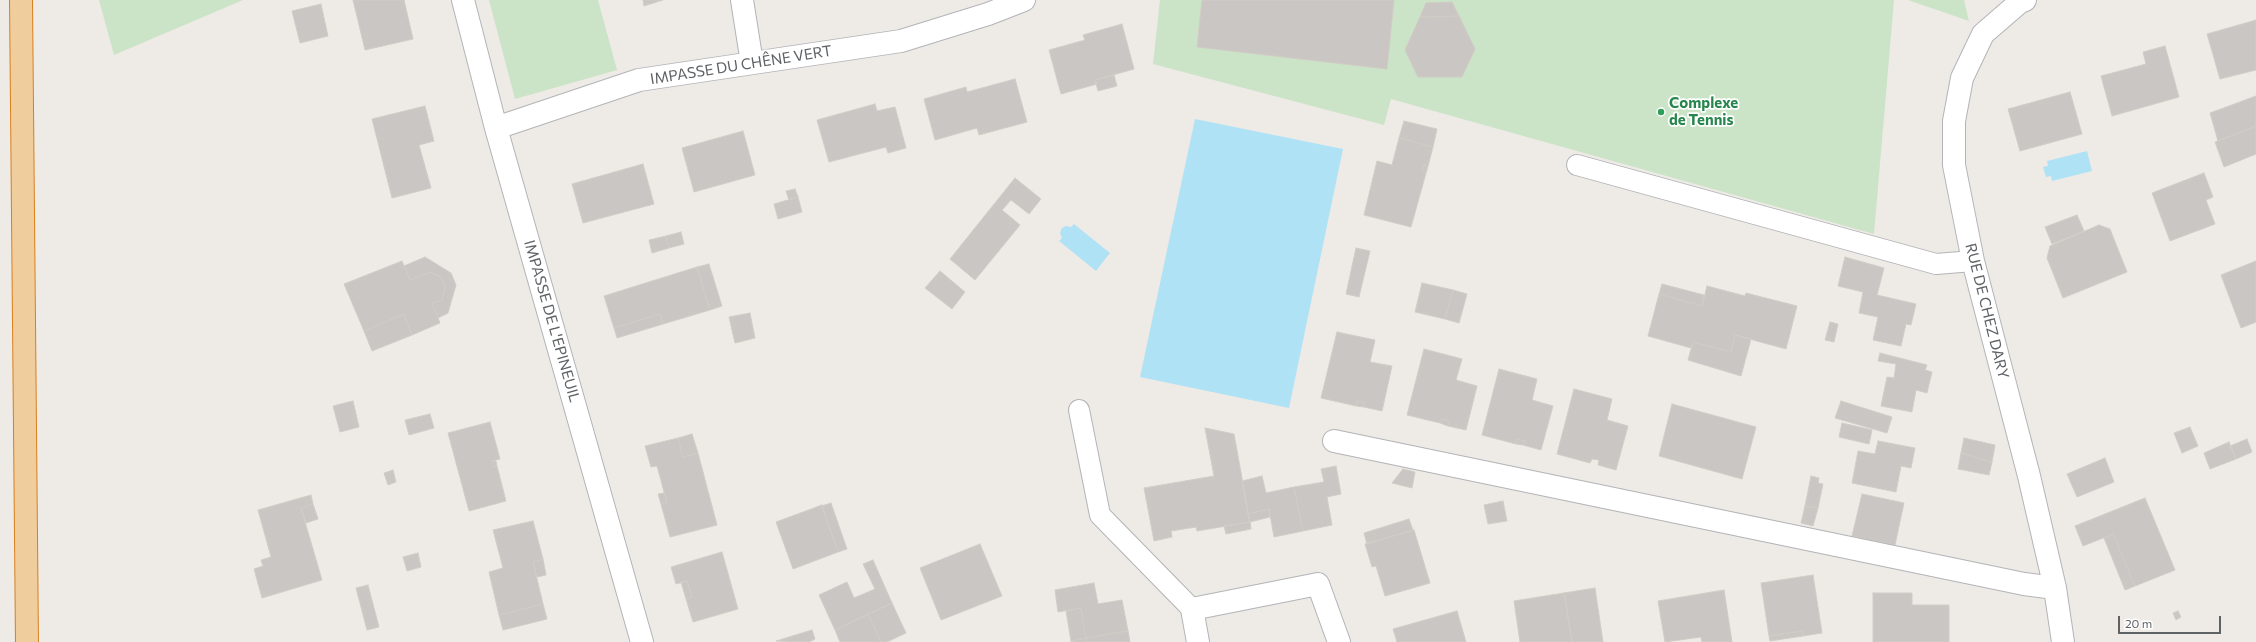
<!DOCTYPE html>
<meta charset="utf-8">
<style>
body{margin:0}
#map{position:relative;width:2256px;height:642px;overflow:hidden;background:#eeebe7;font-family:Commissioner,sans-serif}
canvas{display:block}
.scale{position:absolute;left:2118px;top:616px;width:103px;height:18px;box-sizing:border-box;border:2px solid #5e6265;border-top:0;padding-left:5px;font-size:12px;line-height:14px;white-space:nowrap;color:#5e6265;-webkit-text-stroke:3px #fff;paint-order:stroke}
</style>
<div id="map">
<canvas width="2256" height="642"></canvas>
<div class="scale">20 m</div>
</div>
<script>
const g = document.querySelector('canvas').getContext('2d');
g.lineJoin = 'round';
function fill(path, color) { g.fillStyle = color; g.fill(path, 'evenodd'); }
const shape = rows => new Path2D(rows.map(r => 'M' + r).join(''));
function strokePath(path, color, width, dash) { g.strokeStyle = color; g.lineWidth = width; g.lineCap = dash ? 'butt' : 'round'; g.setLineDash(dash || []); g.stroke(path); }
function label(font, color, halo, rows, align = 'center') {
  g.font = font + ' Commissioner,sans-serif'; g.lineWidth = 3.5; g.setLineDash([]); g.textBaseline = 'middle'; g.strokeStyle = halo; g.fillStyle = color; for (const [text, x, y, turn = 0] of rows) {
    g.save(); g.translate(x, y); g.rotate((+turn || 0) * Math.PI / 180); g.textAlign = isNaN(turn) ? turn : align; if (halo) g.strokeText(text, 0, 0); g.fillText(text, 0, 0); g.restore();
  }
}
const green = shape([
 [99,0,243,0,114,55],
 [489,0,598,0,617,70,515,99],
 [1160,0,1894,0,1874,234,1391,99,1384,125,1153,64],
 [1908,0,1964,0,1969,21]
]);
const water = shape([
 [1195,119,1343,149,1289,408,1140,377],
 [2087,151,2092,171,2052,181,2051,176,2046,177,2043,167,2048,166,2047,161],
 [1074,224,1110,253,1096,271,1059,241,1062,238,1060,233,1062,228,1066,226,1071,227]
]);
const building = shape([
 [353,0,404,0,413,39,365,50,353,0],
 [643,0,663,0,644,6,643,0],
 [1202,0,1394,0,1387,69,1197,47,1202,0],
 [1452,2,1459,16,1420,17,1426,3,1452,2],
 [321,4,328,36,300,43,292,11,321,4],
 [1459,16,1475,49,1462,77,1418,77,1405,50,1420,17,1459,16],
 [2256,20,2256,70,2220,79,2207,34,2256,20],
 [1122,24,1134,69,1095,80,1097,84,1061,94,1049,50,1085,40,1083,35,1122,24],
 [2165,46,2179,97,2112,116,2101,76,2146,64,2143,52,2165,46],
 [1114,75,1117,86,1098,91,1095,80,1114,75],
 [1015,79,1027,122,979,135,977,128,935,140,924,99,966,87,967,92,1015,79],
 [2070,92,2082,134,2020,151,2008,109,2070,92],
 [2256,96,2256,126,2218,141,2210,113,2256,96],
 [875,104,877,111,895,107,906,148,888,153,886,147,829,162,817,120,875,104],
 [425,106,434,141,419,145,431,188,392,198,372,119,425,106],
 [1404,121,1437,129,1433,147,1399,138,1404,121],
 [2256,126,2256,154,2224,167,2215,142,2256,126],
 [743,131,755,175,694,192,682,148,743,131],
 [1399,138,1433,147,1428,166,1424,165,1422,172,1426,173,1411,227,1364,215,1377,161,1392,165,1399,138],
 [643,164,654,204,583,223,572,184,643,164],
 [1424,165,1428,166,1426,173,1422,172,1424,165],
 [2204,173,2213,197,2206,200,2215,224,2170,241,2152,193,2204,173],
 [1015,178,1041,199,1029,214,1011,200,1002,210,1020,225,975,280,950,259,1015,178],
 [795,189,798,197,789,200,786,191,795,189],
 [798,197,802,212,778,219,774,204,798,197],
 [2077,215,2084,231,2052,244,2045,227,2077,215],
 [2099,225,2110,229,2127,272,2063,298,2047,258,2050,246,2099,225],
 [681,232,684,244,669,248,666,236,681,232],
 [666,236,669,248,652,253,649,240,666,236],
 [1356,248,1370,251,1359,297,1346,294,1356,248],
 [425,257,451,273,456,285,448,313,438,318,432,303,442,300,445,288,441,277,430,272,410,280,404,266,425,257],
 [1845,257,1884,268,1877,295,1916,304,1911,325,1906,324,1901,346,1873,340,1878,317,1859,313,1863,292,1838,286,1845,257],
 [402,261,410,280,430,272,441,277,445,288,442,300,432,303,440,323,412,335,404,314,364,331,344,284,402,261],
 [2256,261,2256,322,2241,328,2221,275,2256,261],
 [709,264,722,306,710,310,697,267,709,264],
 [697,267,710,310,663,324,660,314,614,328,604,296,697,267],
 [940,271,965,292,952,309,925,288,940,271],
 [1422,283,1453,290,1445,319,1415,312,1422,283],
 [1662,284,1704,295,1702,306,1659,294,1662,284],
 [1707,286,1745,296,1746,293,1797,306,1786,349,1735,335,1731,352,1693,342,1691,348,1648,336,1659,294,1702,306,1707,286],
 [1453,290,1467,294,1459,323,1445,319,1453,290],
 [750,313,755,338,735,343,729,317,750,313],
 [404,314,412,335,372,351,364,331,404,314],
 [660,314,663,324,617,338,614,328,660,314],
 [1830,322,1838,324,1834,342,1825,340,1830,322],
 [1337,332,1375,340,1370,362,1392,366,1382,411,1364,407,1365,403,1357,401,1356,406,1321,398,1337,332],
 [1735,335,1751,339,1741,376,1688,360,1693,342,1731,352,1735,335],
 [1424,349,1462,359,1456,380,1477,386,1466,430,1448,426,1449,421,1442,419,1440,423,1407,415,1424,349],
 [1880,353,1927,365,1925,370,1932,372,1927,393,1916,390,1912,412,1881,406,1887,377,1894,378,1896,364,1878,361,1880,353],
 [1499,369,1537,379,1532,400,1553,406,1541,450,1523,445,1525,441,1517,439,1516,444,1482,435,1499,369],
 [1574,389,1612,399,1607,420,1628,426,1616,470,1598,465,1599,460,1592,459,1590,463,1557,454,1574,389],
 [353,401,359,427,340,432,333,406,353,401],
 [1357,401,1365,403,1364,407,1356,406,1357,401],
 [1841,401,1892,417,1887,433,1835,418,1841,401],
 [1672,404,1756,427,1742,479,1659,456,1672,404],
 [430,414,434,428,409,435,405,420,430,414],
 [1442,419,1449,421,1448,426,1440,423,1442,419],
 [490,422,500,459,492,461,493,467,497,466,506,501,469,511,448,433,490,422],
 [1842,423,1872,430,1869,444,1839,437,1842,423],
 [2190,427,2198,446,2182,453,2174,433,2190,427],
 [1205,428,1234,434,1250,522,1197,531,1196,527,1171,531,1172,537,1154,541,1144,488,1214,476,1205,428],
 [692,434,698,453,683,457,678,438,692,434],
 [678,438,683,457,698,453,717,525,670,537,661,504,667,503,657,466,651,467,645,446,678,438],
 [1964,438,1995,445,1992,462,1961,453,1964,438],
 [1517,439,1525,441,1523,445,1516,444,1517,439],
 [2247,439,2252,452,2236,459,2230,446,2247,439],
 [1878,441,1915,448,1911,468,1901,466,1896,492,1852,483,1858,451,1875,454,1878,441],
 [2229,442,2236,459,2210,469,2204,453,2229,442],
 [1961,453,1992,462,1989,475,1958,469,1961,453],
 [2105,458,2114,482,2077,497,2067,474,2105,458],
 [492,461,496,461,497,466,493,467,492,461],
 [1336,466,1341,494,1327,497,1332,525,1303,531,1294,487,1324,482,1321,469,1336,466],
 [1403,469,1415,472,1412,488,1392,483,1403,469],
 [393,470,396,482,388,485,384,473,393,470],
 [1262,476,1266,493,1294,487,1303,531,1274,537,1269,509,1248,514,1242,481,1262,476],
 [1811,476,1819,478,1818,483,1823,484,1818,508,1805,506,1811,476],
 [664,493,667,503,661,504,658,494,664,493],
 [1862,494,1904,503,1895,545,1852,536,1862,494],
 [311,495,313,504,301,508,322,580,262,598,254,569,263,566,261,560,271,557,258,510,311,495],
 [2145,498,2175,570,2135,586,2113,534,2083,546,2075,526,2145,498],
 [1503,501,1507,521,1488,524,1484,505,1503,501],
 [831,503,847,549,838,552,822,506,831,503],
 [313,504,318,519,306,523,301,508,313,504],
 [822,505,838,552,793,569,776,522,822,505],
 [1805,506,1818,508,1813,526,1801,523,1805,506],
 [1269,509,1270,517,1250,522,1248,514,1269,509],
 [1409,519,1413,530,1367,544,1364,533,1409,519],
 [533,521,543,559,533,562,543,604,499,615,489,572,503,568,493,530,533,521],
 [1250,522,1251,529,1226,534,1224,526,1250,522],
 [1414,530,1430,583,1385,596,1376,566,1372,567,1365,544,1414,530],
 [2113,534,2135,586,2125,590,2104,538,2113,534],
 [980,544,1002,596,941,620,920,568,980,544],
 [722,552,738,609,693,622,686,599,692,597,687,581,676,584,671,567,722,552],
 [418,553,421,567,407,571,403,557,418,553],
 [543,559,546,575,537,577,533,562,543,559],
 [873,560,892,603,835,630,819,595,847,582,854,598,875,589,863,564,873,560],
 [1813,575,1822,633,1803,636,1802,631,1769,636,1761,583,1813,575],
 [687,581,692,597,686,599,681,582,687,581],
 [1094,583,1098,604,1122,600,1128,631,1086,638,1081,608,1058,612,1055,590,1094,583],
 [368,585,379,627,367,630,356,588,368,585],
 [1595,588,1603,642,1572,642,1564,593,1595,588],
 [1724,590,1732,642,1702,642,1701,637,1665,642,1658,601,1724,590],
 [1564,593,1572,642,1520,642,1514,601,1564,593],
 [1873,593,1912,593,1912,605,1949,605,1949,642,1873,642,1873,593],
 [892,603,906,633,887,642,881,642,868,614,892,603],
 [543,604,547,619,503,630,499,615,543,604],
 [1081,608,1086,638,1071,641,1066,611,1081,608],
 [1457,611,1466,642,1397,642,1393,629,1457,611],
 [2178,611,2181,617,2176,620,2173,613,2178,611],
 [868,614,881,642,840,642,835,630,868,614],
 [812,630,815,639,809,642,776,641,812,630],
 [1128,631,1130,642,1087,642,1086,638,1128,631],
 [1802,631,1803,636,1770,641,1769,636,1802,631],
 [1086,638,1087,642,1071,642,1071,641,1086,638]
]);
const lane = shape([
 [1577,165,1936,264,1973,261],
 [1079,410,1100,515,1192,609]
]);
const street = shape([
 [463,0,496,128,642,642],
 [742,0,752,63],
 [2025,0,2020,2,1983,34,1962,78,1954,121,1954,165,1973,261,2029,476,2055,588,2063,642],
 [496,128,639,80,901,41,988,14,1024,0],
 [1334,441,2024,584,2055,588],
 [1198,642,1192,609,1318,584,1339,642]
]);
const highway = shape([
 [21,0,27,642]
]);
const markers = [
 [1661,112,4,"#2e9e5b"]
];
const streetNames = [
 ["IMPASSE DU CHÊNE VERT",741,65,-9],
 ["RUE DE CHEZ DARY",1987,311,76],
 ["IMPASSE DE L'EPINEUIL",552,321,74]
];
const leisureNames = [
 ["Complexe",1669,103],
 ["de Tennis",1669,120]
];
fill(green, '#cbe3c6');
fill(water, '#b0e2f5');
fill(building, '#cac6c3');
strokePath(building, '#d2ccc6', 1);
strokePath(lane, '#b2b4b7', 22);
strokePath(street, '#b2b4b7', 24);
strokePath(highway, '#d97f1c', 24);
strokePath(lane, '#fff', 20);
strokePath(street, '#fff', 22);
strokePath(highway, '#f0cd9c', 22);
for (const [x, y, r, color] of markers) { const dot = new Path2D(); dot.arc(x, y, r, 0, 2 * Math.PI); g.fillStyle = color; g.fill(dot); strokePath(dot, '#fff', 1.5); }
label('15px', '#5e6265', '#fff', streetNames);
label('bold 15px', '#27864d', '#fff', leisureNames, 'left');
</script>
